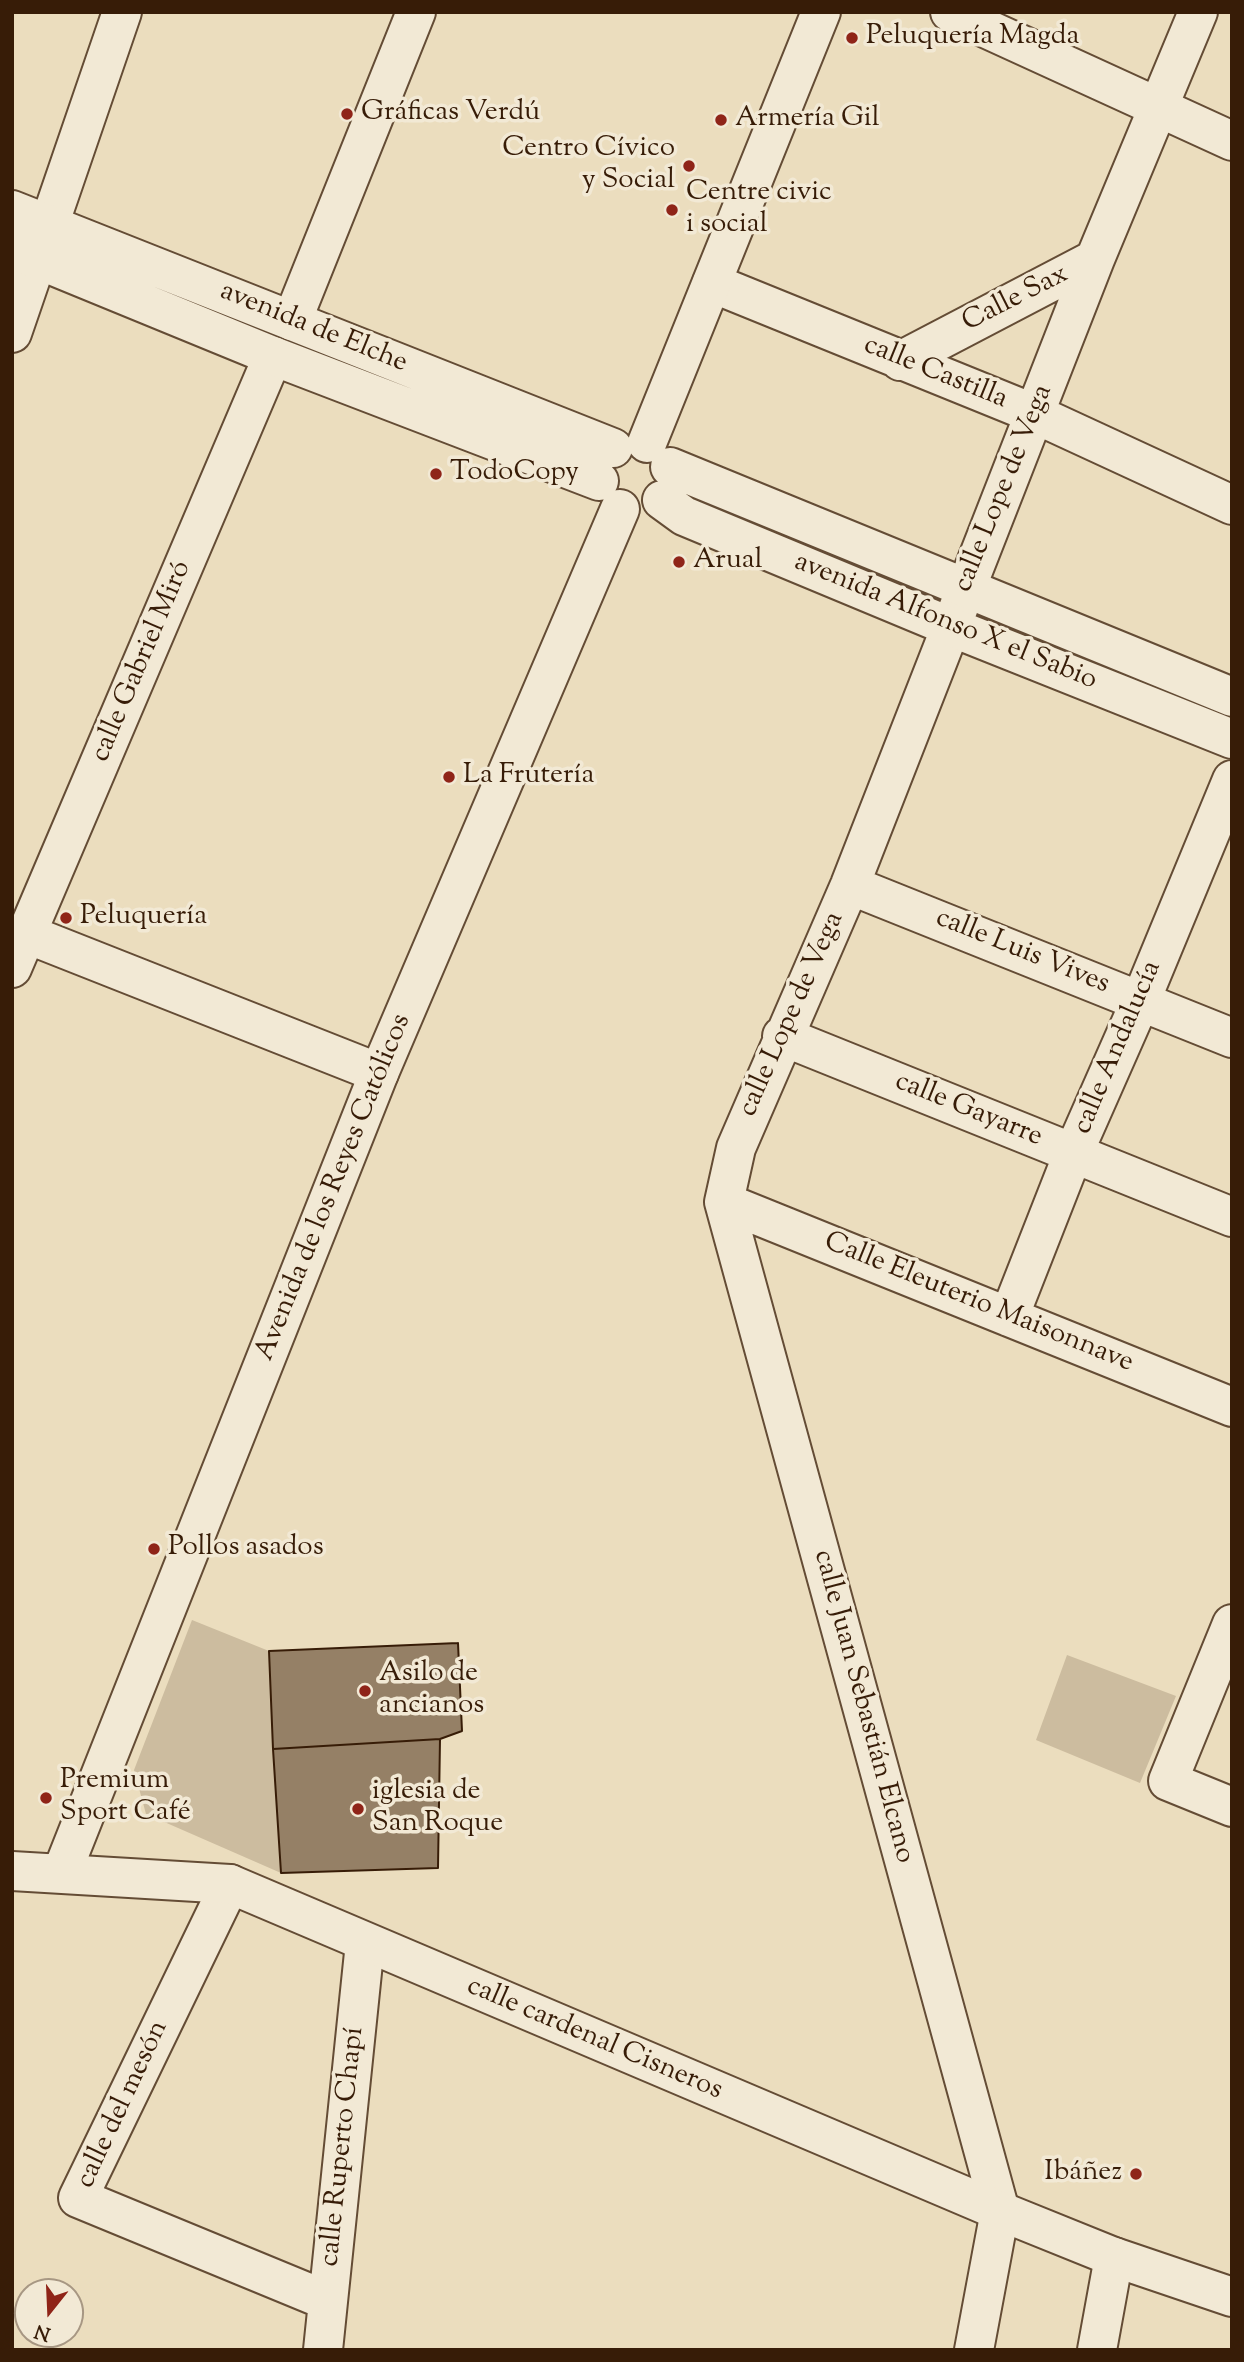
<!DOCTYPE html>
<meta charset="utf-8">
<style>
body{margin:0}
#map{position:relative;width:1244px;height:2362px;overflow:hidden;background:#ebddbe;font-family:"Sorts Mill Goudy",serif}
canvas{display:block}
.frame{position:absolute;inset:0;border:14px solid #371c07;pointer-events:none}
.north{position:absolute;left:14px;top:2278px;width:70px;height:70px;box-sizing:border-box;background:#f2e9d5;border:2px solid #a79783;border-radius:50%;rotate:198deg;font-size:19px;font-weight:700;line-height:28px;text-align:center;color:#371c07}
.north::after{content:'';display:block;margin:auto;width:24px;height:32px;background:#8f2418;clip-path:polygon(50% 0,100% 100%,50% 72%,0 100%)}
</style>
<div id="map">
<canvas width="1244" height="2362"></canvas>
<div class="frame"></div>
<div class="north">N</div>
</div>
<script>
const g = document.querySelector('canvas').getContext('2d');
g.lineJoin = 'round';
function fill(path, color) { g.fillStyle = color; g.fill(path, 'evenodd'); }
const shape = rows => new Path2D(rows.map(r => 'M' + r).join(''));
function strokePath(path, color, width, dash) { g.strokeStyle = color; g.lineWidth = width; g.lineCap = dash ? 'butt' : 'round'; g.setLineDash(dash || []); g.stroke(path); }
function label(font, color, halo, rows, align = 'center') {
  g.font = font + ' "Sorts Mill Goudy",serif'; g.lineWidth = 7; g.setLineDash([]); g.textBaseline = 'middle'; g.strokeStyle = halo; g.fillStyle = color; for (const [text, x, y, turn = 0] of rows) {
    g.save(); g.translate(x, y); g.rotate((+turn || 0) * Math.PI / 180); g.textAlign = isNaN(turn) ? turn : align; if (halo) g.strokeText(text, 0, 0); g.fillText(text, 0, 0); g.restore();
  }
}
const green = shape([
 [192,1620,269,1651,281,1873,146,1814,134,1770],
 [1067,1655,1176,1696,1140,1783,1036,1740]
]);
const building = shape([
 [458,1643,462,1731,440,1739,273,1749,269,1651,458,1643],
 [440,1739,438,1868,281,1873,273,1749,440,1739]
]);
const minor = shape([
 [950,12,1232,141],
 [712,283,1035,414,1232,505],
 [292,321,416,12],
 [12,333,122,12],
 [900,361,1095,259],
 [850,885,1232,1038],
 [12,934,27,934,379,1073],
 [12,968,273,356],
 [782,1036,1232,1217],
 [724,1202,1232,1407],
 [1009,1317,1073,1154,1141,1000,1232,780],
 [1232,1624,1168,1781,1232,1807],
 [230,1884,78,2198,328,2301],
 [323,2350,365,1943],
 [974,2350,1000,2211,724,1202,736,1148,850,885,1095,259,1198,12],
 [1097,2350,1114,2257]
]);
const tertiary = shape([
 [12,210,613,448],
 [12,249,273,356,599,481],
 [647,443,821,12],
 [670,467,1232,697],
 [662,500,684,516,951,627,1232,739],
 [12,1871,230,1884,1000,2211,1114,2257,1232,2297],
 [62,1872,379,1073,620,509]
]);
const markers = [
 [852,38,7,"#8f2418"],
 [347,114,7,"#8f2418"],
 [721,120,7,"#8f2418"],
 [689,166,7,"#8f2418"],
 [672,210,7,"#8f2418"],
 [436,474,7,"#8f2418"],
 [679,562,7,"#8f2418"],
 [449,777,7,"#8f2418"],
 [66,918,7,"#8f2418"],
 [154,1549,7,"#8f2418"],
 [365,1691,7,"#8f2418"],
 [46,1798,7,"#8f2418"],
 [358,1809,7,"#8f2418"],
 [1136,2174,7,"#8f2418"]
];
const poiNames = [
 ["Peluquería Magda",866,38],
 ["Gráficas Verdú",361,114],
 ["Armería Gil",735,120],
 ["Centro Cívico",675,150,"right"],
 ["y Social",675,182,"right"],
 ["Centre civic",686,194],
 ["i social",686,226],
 ["TodoCopy",450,474],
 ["Arual",693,562],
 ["La Frutería",463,777],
 ["Peluquería",80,918],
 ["Pollos asados",168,1549],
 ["Asilo de",379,1675],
 ["ancianos",379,1707],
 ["Premium",60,1782],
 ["Sport Café",60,1814],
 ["iglesia de",372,1793],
 ["San Roque",372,1825],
 ["Ibáñez",1122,2174,"right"]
];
const streetNames = [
 ["Calle Sax",1016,300,-27],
 ["avenida de Elche",313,329,22],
 ["calle Castilla",935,374,22],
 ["calle Lope de Vega",1005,489,-68],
 ["avenida Alfonso X el Sabio",945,623,22],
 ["calle Gabriel Miró",143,662,-67],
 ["calle Luis Vives",1022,953,22],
 ["calle Lope de Vega",793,1015,-66],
 ["calle Andalucía",1119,1048,-67],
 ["calle Gayarre",968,1111,22],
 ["Avenida de los Reyes Católicos",335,1188,-68],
 ["Calle Eleuterio Maisonnave",978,1304,22],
 ["calle Juan Sebastián Elcano",862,1707,75],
 ["calle cardenal Cisneros",594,2040,23],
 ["calle del mesón",124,2105,-65],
 ["calle Ruperto Chapí",344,2147,-84]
];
fill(green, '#ccbc9f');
fill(building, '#958066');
strokePath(building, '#371c07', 2);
strokePath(minor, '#644c35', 42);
strokePath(tertiary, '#644c35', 42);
strokePath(minor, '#f2e9d5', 38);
strokePath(tertiary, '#f2e9d5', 38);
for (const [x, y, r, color] of markers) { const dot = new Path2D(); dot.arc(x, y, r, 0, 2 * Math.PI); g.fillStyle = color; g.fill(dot); strokePath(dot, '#f2e9d5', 2.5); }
label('28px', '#371c07', '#f2e9d5', poiNames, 'left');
label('28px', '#371c07', '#f2e9d5', streetNames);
</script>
